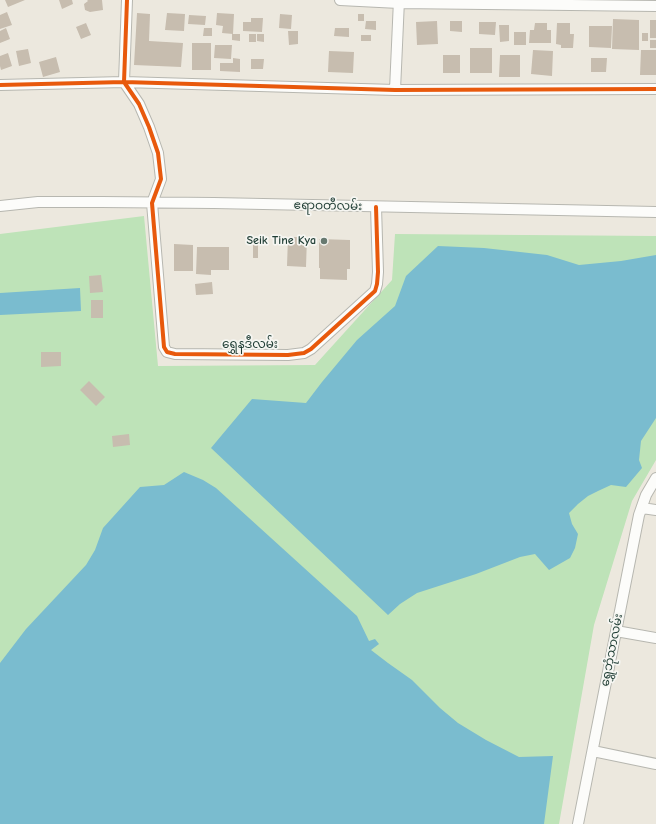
<!DOCTYPE html>
<meta charset="utf-8">
<style>
body{margin:0}
canvas{display:block;background:#ece8de}
</style>
<canvas width="656" height="824"></canvas>
<script>
const g = document.querySelector('canvas').getContext('2d');
g.lineJoin = 'round';
function fill(path, color) { g.fillStyle = color; g.fill(path, 'evenodd'); }
const shape = rows => new Path2D(rows.map(r => 'M' + r).join(''));
function strokePath(path, color, width, dash) { g.strokeStyle = color; g.lineWidth = width; g.lineCap = dash ? 'butt' : 'round'; g.setLineDash(dash || []); g.stroke(path); }
function label(font, color, halo, rows, align = 'center') {
  g.font = font + ' "Comic Neue","Noto Sans Myanmar",sans-serif'; g.lineWidth = 3.5; g.setLineDash([]); g.textBaseline = 'middle'; g.strokeStyle = halo; g.fillStyle = color; for (const [text, x, y, turn = 0] of rows) {
    g.save(); g.translate(x, y); g.rotate((+turn || 0) * Math.PI / 180); g.textAlign = isNaN(turn) ? turn : align; if (halo) g.strokeText(text, 0, 0); g.fillText(text, 0, 0); g.restore();
  }
}
const green = shape([
 [144,216,158,366,315,365,392,280,395,234,656,236,656,460,632,501,594,625,559,824,0,824,0,234]
]);
const water = shape([
 [438,246,484,248,547,255,579,265,621,261,656,255,656,418,641,441,639,460,642,468,626,487,611,485,598,491,588,496,578,504,569,513,572,524,578,534,575,548,570,558,549,570,535,554,520,557,476,574,417,593,400,604,388,615,211,448,252,399,306,403,322,382,357,340,395,306,406,276],
 [80,288,81,311,0,315,0,293],
 [184,472,203,480,216,488,357,616,369,641,375,639,379,644,371,650,388,663,412,680,440,708,458,723,486,740,519,757,553,756,544,824,0,824,0,663,26,629,86,565,95,550,103,528,140,487,164,485]
]);
const building = shape([
 [5,0,25,0,8,7],
 [59,0,72,0,73,4,62,9],
 [87,0,102,0,103,10,90,12,85,10,84,4,88,1],
 [7,12,12,25,0,29,0,15],
 [137,13,150,14,149,41,183,43,181,67,134,65],
 [167,13,185,14,184,31,165,30],
 [217,13,234,14,233,34,222,33,223,26,216,25],
 [280,14,292,15,291,29,279,28],
 [358,14,364,14,364,21,358,21],
 [189,15,206,16,205,25,188,24],
 [251,18,263,18,262,32,243,31,243,22,251,22],
 [613,19,639,20,639,50,612,49],
 [650,20,656,20,656,38,650,38],
 [366,21,376,21,376,30,365,29],
 [437,21,438,44,417,45,416,22],
 [450,21,462,21,462,32,450,31],
 [479,22,496,22,495,35,479,34],
 [86,23,91,35,81,39,76,27],
 [535,23,547,23,547,30,551,30,551,43,529,43,530,30,534,30],
 [557,23,570,23,570,34,574,34,573,48,561,48,561,45,556,44],
 [499,25,509,25,509,41,500,42],
 [589,26,612,26,611,48,589,47],
 [6,28,10,39,0,43,0,31],
 [204,28,212,28,212,36,203,36],
 [335,28,349,28,349,37,334,36],
 [288,31,298,31,298,44,289,45],
 [514,32,526,32,526,45,514,45],
 [642,33,648,33,648,41,642,41],
 [232,34,240,34,240,41,232,40],
 [249,34,256,34,256,42,249,42],
 [257,34,264,34,264,42,257,41],
 [361,35,371,35,371,41,361,41],
 [650,40,656,40,656,48,650,48],
 [192,43,211,43,211,70,192,70],
 [215,45,232,45,231,59,214,58],
 [470,48,492,48,492,73,470,73],
 [28,49,31,63,19,66,16,51],
 [533,50,553,51,552,76,531,74],
 [641,50,656,50,656,75,640,75],
 [329,51,354,52,353,73,328,72],
 [8,53,12,66,1,70,0,66,0,56],
 [443,55,460,55,460,73,443,73],
 [500,55,520,55,520,77,499,77],
 [56,57,60,72,43,77,39,62],
 [233,58,240,59,240,72,220,71,220,63,233,63],
 [591,58,607,58,606,72,591,72],
 [251,59,264,59,263,69,251,69],
 [288,237,307,237,306,267,287,266],
 [319,239,350,240,350,269,347,269,347,280,320,279,320,268,319,268],
 [253,242,258,242,258,258,253,258],
 [174,244,193,245,193,271,174,271],
 [197,247,229,247,229,270,211,270,211,275,196,274],
 [101,275,103,292,90,293,89,276],
 [212,282,213,294,196,295,195,284],
 [91,300,103,300,103,318,91,318],
 [41,352,61,352,61,366,41,367],
 [89,381,105,397,96,406,80,390],
 [129,434,130,445,113,447,112,436]
]);
const street = shape([
 [127,0,124,82,139,104,149,127,158,153,161,179,152,203,164,347,167,352,175,354,288,355,304,353,311,349,375,291,377,284,378,272,376,207],
 [340,0,399,3,656,6],
 [0,85,124,82,395,90,656,89],
 [395,90,399,0],
 [0,206,38,202,101,202,214,203,656,212],
 [642,508,656,510],
 [616,631,656,638],
 [593,751,656,764],
 [578,824,637,525,639,515,646,495,656,478]
]);
const cycleway = shape([
 [127,0,124,82,139,104,149,127,158,153,161,179,152,203,164,347,167,352,175,354,288,355,304,353,311,349,375,291,377,284,378,272,376,207],
 [0,85,124,82,395,90,656,89]
]);
const markers = [
 [324,241,4,"#677970"]
];
const streetNames = [
 ["ဧရာဝတီလမ်း",328,206,1],
 ["ရွှေနဒီလမ်း",250,345],
 ["ရွှေဘုံသာလမ်း",612,650,-79]
];
const poiNames = [
 ["Seik Tine Kya",316,241]
];
fill(green, '#bee3b8');
fill(water, '#7abccf');
fill(building, '#c7bdaf');
strokePath(street, '#b7b7b0', 12);
strokePath(street, '#fcfcfa', 10);
strokePath(cycleway, '#e8590c', 4);
for (const [x, y, r, color] of markers) { const dot = new Path2D(); dot.arc(x, y, r, 0, 2 * Math.PI); g.fillStyle = color; g.fill(dot); strokePath(dot, '#f6f6f2', 1.5); }
label('12px', '#1f3d34', '#f6f6f2', streetNames);
label('bold 12px', '#1f3d34', '#f6f6f2', poiNames, 'right');
</script>
